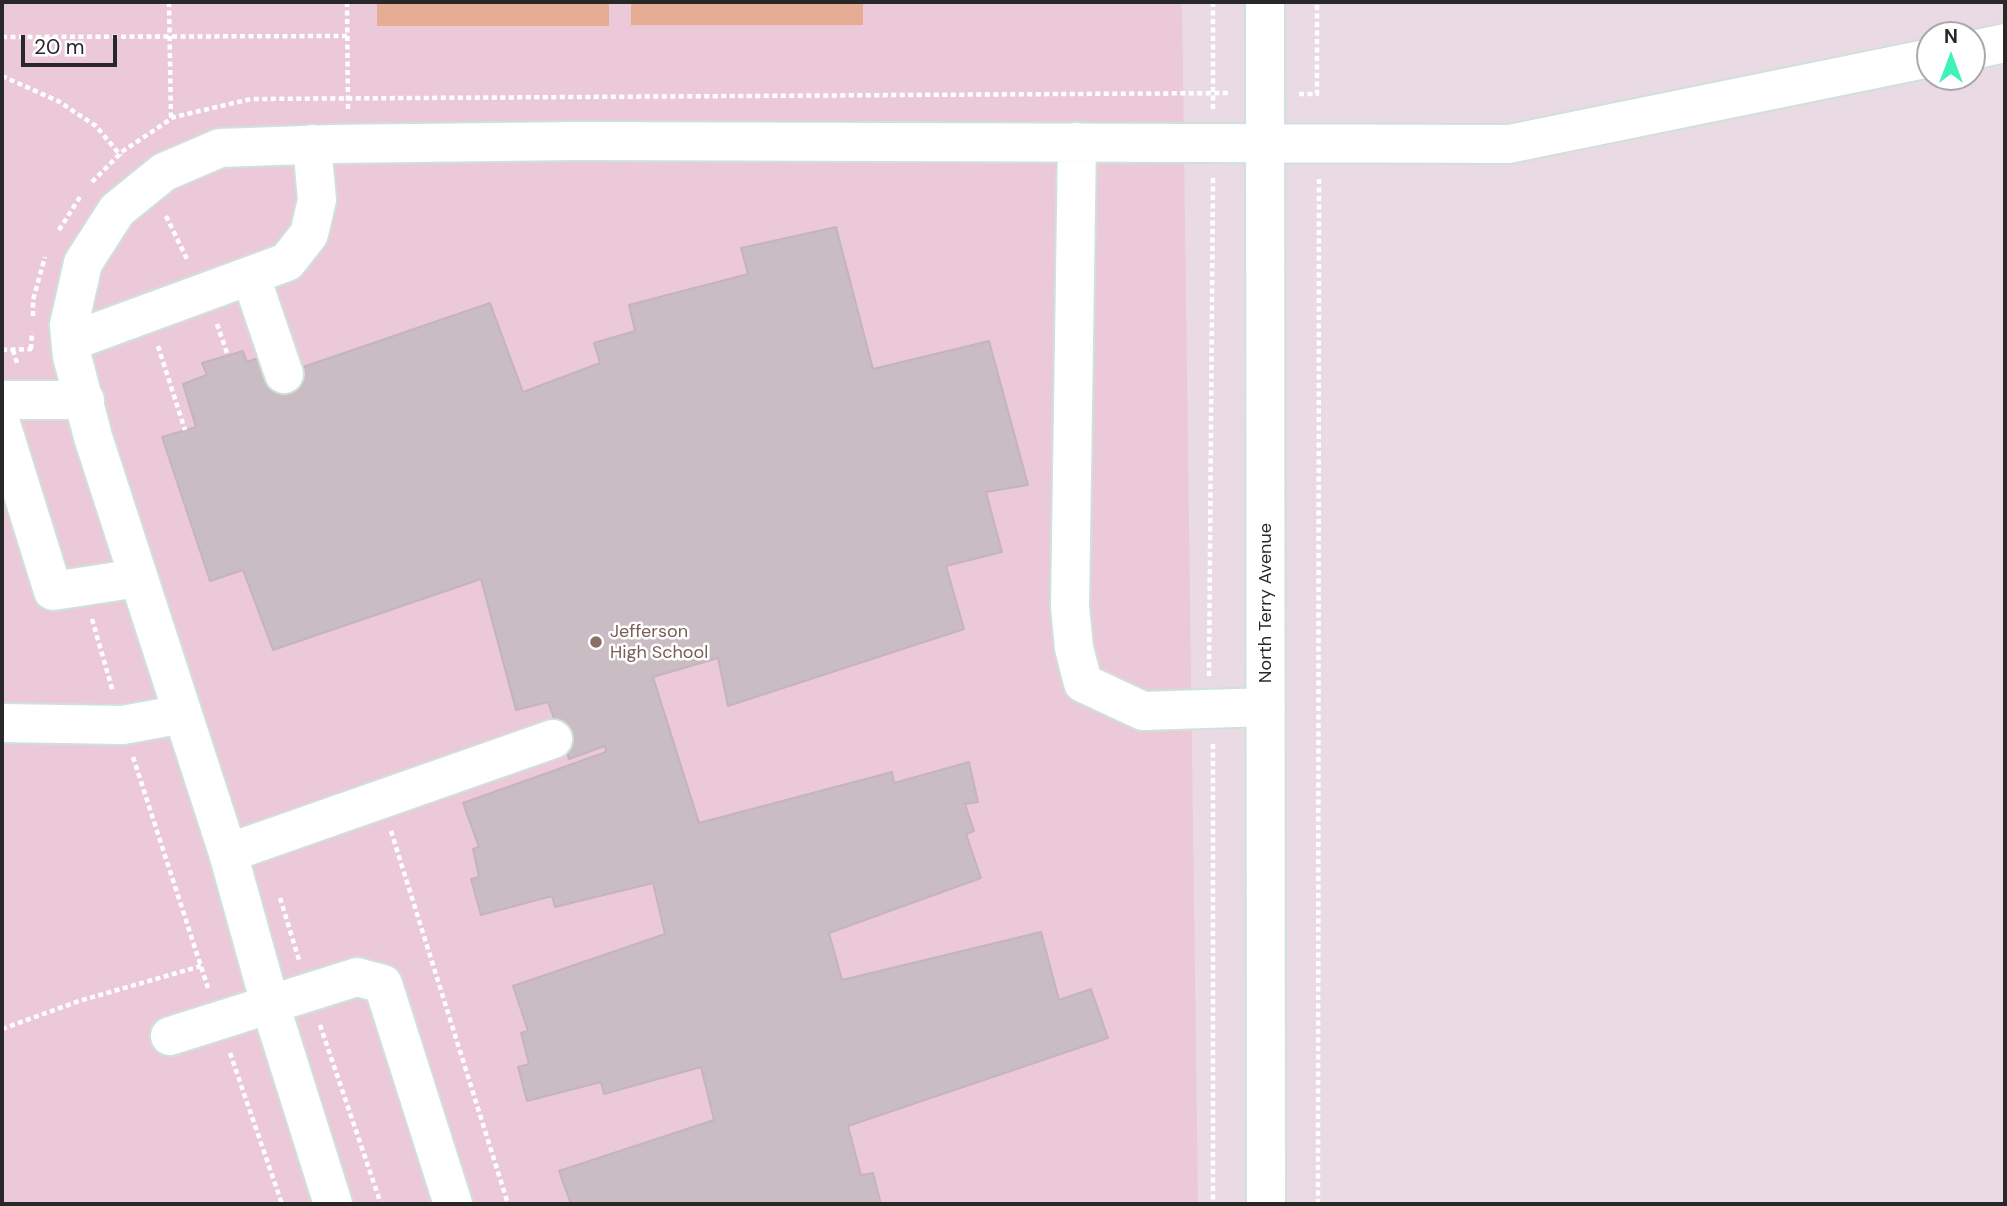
<!DOCTYPE html>
<style>
body{margin:0}
#map{position:relative;width:2007px;height:1206px;overflow:hidden;background:#eadae3;font-family:"DM Sans",sans-serif}
canvas{display:block}
.frame{position:absolute;inset:0;border:4px solid #282828;pointer-events:none}
.north{position:absolute;left:1916px;top:21px;width:70px;height:70px;box-sizing:border-box;background:#fff;border:2px solid #a9a9a9;border-radius:50%;rotate:0deg;font-size:19px;font-weight:700;line-height:28px;text-align:center;color:#282828}
.north::after{content:'';display:block;margin:auto;width:24px;height:32px;background:#3ef2b9;clip-path:polygon(50% 0,100% 100%,50% 72%,0 100%)}
.scale{position:absolute;left:21px;top:35px;width:96px;height:32px;box-sizing:border-box;border:4px solid #282828;border-top:0;padding-left:9px;font-size:21px;line-height:24px;white-space:nowrap;color:#282828;-webkit-text-stroke:5px #fff;paint-order:stroke}
</style>
<div id="map">
<canvas width="2007" height="1206"></canvas>
<div class="frame"></div>
<div class="north">N</div>
<div class="scale">20 m</div>
</div>
<script>
const g = document.querySelector('canvas').getContext('2d');
g.lineJoin = 'round';
function fill(path, color) { g.fillStyle = color; g.fill(path, 'evenodd'); }
const shape = rows => new Path2D(rows.map(r => 'M' + r).join(''));
function strokePath(path, color, width, dash) { g.strokeStyle = color; g.lineWidth = width; g.lineCap = dash ? 'butt' : 'round'; g.setLineDash(dash || []); g.stroke(path); }
function label(font, color, halo, rows, align = 'center') {
  g.font = font + ' "DM Sans",sans-serif'; g.lineWidth = 5; g.setLineDash([]); g.textBaseline = 'middle'; g.strokeStyle = halo; g.fillStyle = color; for (const [text, x, y, turn = 0] of rows) {
    g.save(); g.translate(x, y); g.rotate((+turn || 0) * Math.PI / 180); g.textAlign = isNaN(turn) ? turn : align; if (halo) g.strokeText(text, 0, 0); g.fillText(text, 0, 0); g.restore();
  }
}
const education = shape([
 [2,2,1182,2,1198,1204,2,1204]
]);
const pitch = shape([
 [377,2,609,2,609,26,377,26],
 [631,2,863,2,863,25,631,25]
]);
const building = shape([
 [836,227,873,369,989,341,1028,485,986,492,1002,552,946,566,964,629,728,706,718,658,653,677,699,823,892,772,894,783,969,762,978,802,965,804,974,831,966,834,981,878,829,933,842,980,1041,932,1059,1000,1091,989,1108,1038,848,1126,861,1175,873,1173,881,1204,571,1204,559,1171,714,1120,701,1067,604,1094,601,1082,527,1101,518,1067,529,1064,521,1033,528,1031,513,986,665,934,653,883,555,907,552,896,481,915,471,879,479,877,473,849,479,847,463,803,606,752,605,746,569,759,548,702,516,710,481,579,273,650,243,570,210,581,162,437,196,427,183,384,207,375,202,363,243,351,247,362,261,357,268,379,490,303,523,392,600,363,594,343,635,331,629,305,748,274,741,248,836,227]
]);
const path = shape([
 [169,2,171,118],
 [347,2,348,109],
 [1213,2,1213,109],
 [2,37,347,36],
 [2,76,58,101,96,126,121,156],
 [1299,94,1317,94,1317,2],
 [92,182,123,151,174,117,251,99,1231,93],
 [166,216,188,261],
 [59,230,80,197],
 [33,316,33,300,45,257],
 [217,324,228,356],
 [158,346,185,430],
 [31,349,32,332],
 [2,350,32,349],
 [13,350,18,366],
 [92,619,113,692],
 [1209,676,1213,178],
 [1213,744,1213,1204],
 [133,757,208,988],
 [391,831,508,1204],
 [280,898,299,960],
 [320,1025,381,1204],
 [2,1029,79,1001,201,966],
 [230,1053,282,1204],
 [1318,1204,1319,176]
]);
const minor = shape([
 [1265,2,1266,1204],
 [1972,50,2005,43],
 [1077,142,1070,607,1074,648,1083,683,1143,711,1266,707],
 [251,277,284,374],
 [72,341,287,262,309,234,317,200,312,144],
 [2,400,85,400],
 [2,427,53,591,138,578],
 [2,723,123,725,183,714],
 [228,853,553,739],
 [170,1036,357,977,383,984,453,1204],
 [333,1204,270,1004,228,853,93,437,72,356,69,325,83,263,117,210,164,172,220,148,333,144,577,141,1509,144,1930,58]
]);
const markers = [
 [596,642,7,"#8d6e63"]
];
const streetNames = [
 ["North Terry Avenue",1266,603,-90]
];
const educationNames = [
 ["Jefferson",610,632],
 ["High School",610,653]
];
fill(education, '#ebc9d9');
fill(pitch, '#e6ac94');
fill(building, '#c9bcc3');
strokePath(building, '#c5b4bc', 2);
strokePath(minor, '#cfe1db', 42);
strokePath(path, '#fff', 4.5, [5, 3.5]);
strokePath(minor, '#fff', 38);
for (const [x, y, r, color] of markers) { const dot = new Path2D(); dot.arc(x, y, r, 0, 2 * Math.PI); g.fillStyle = color; g.fill(dot); strokePath(dot, '#fff', 2.5); }
label('18px', '#282828', '#fff', streetNames);
label('18px', '#785e54', '#fff', educationNames, 'left');
</script>
